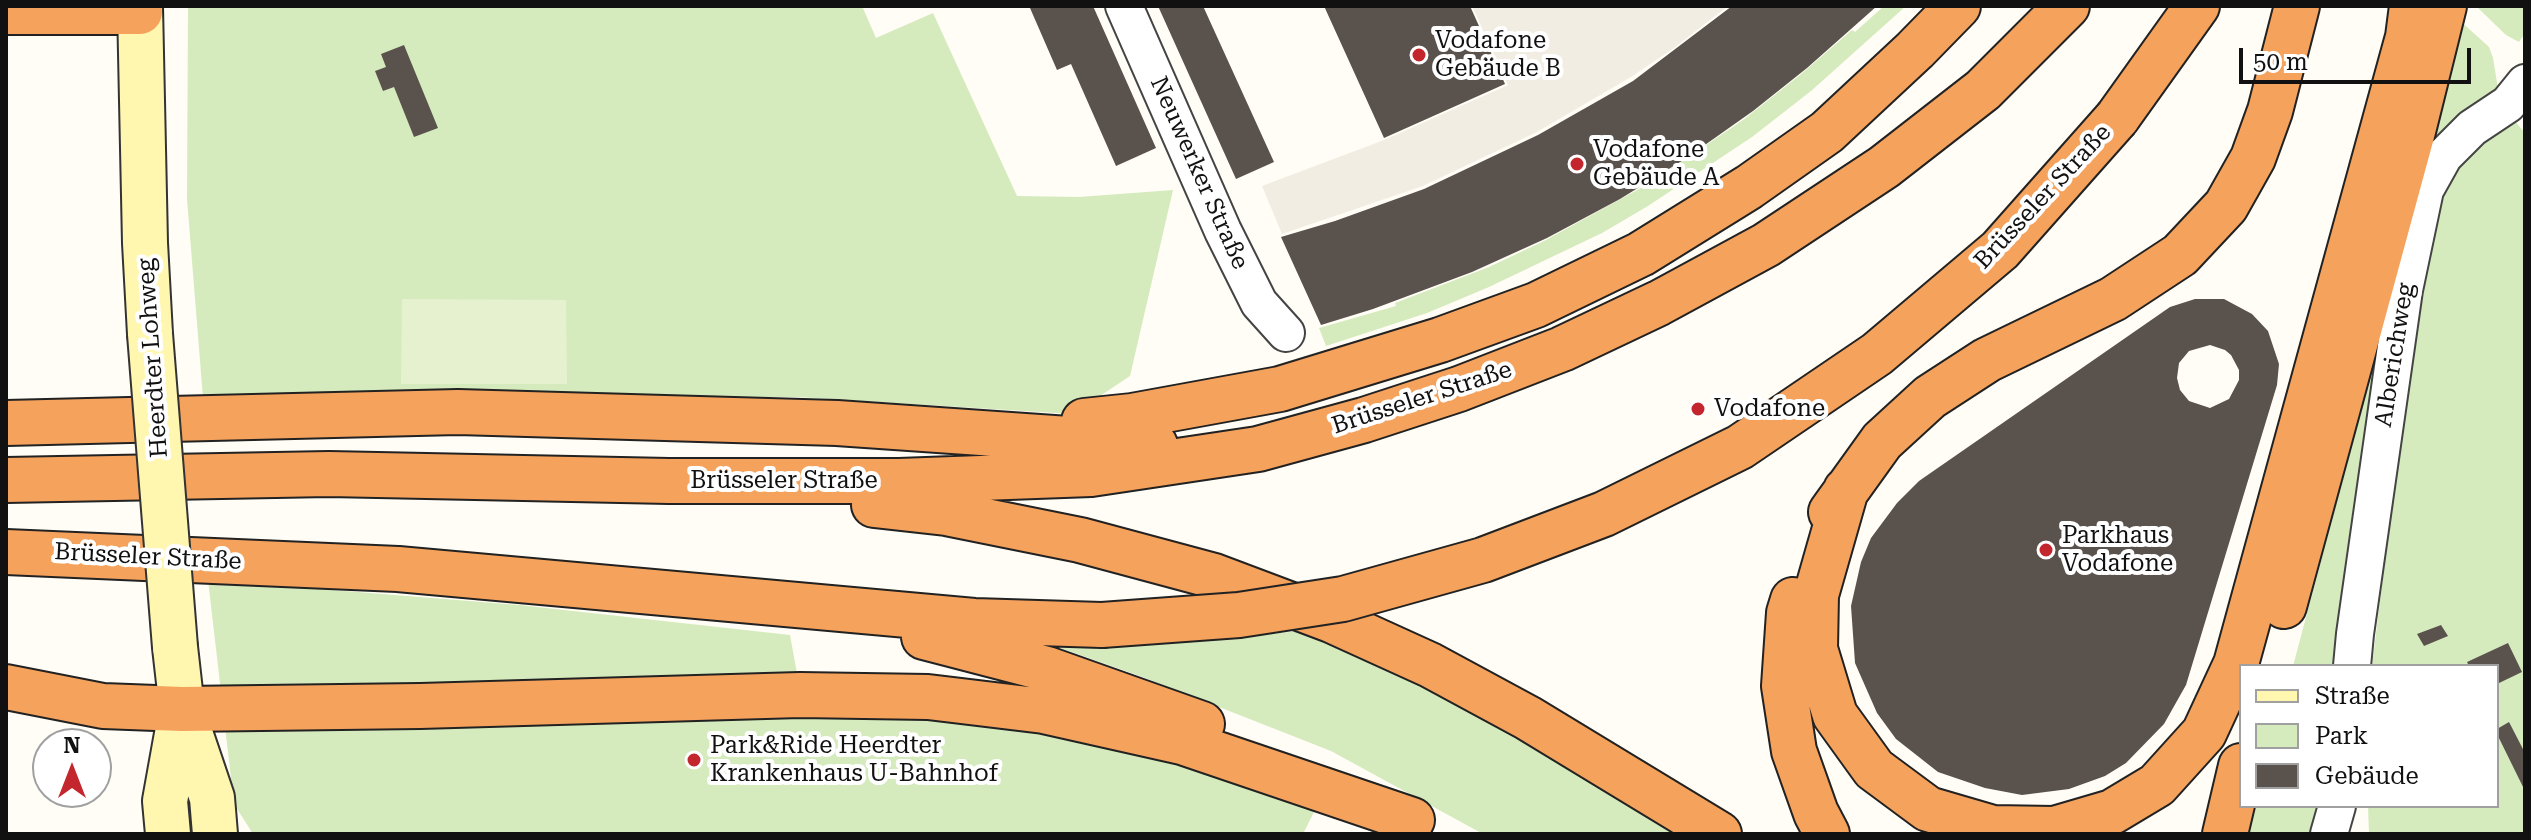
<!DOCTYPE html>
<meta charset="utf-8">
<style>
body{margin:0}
#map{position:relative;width:2531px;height:840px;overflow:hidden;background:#fffdf5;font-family:"Roboto Serif",serif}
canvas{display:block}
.frame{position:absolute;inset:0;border:8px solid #111;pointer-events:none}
.legend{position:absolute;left:2239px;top:664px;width:260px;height:144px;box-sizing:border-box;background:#fff;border:2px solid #a0a0a0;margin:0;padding:10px 14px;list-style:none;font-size:24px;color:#111}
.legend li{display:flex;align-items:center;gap:16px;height:40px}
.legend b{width:40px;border:2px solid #a0a0a0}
.north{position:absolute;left:32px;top:728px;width:80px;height:80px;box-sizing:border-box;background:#fff;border:2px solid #a0a0a0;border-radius:50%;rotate:0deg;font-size:22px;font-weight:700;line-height:32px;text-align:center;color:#111}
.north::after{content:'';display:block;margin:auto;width:28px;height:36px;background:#c4262e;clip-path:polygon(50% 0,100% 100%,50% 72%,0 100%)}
.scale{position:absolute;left:2239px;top:48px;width:232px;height:36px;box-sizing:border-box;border:4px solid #111;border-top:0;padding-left:10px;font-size:24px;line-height:28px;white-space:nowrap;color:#111;-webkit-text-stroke:6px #fff;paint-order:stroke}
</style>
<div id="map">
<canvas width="2531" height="840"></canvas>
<div class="frame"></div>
<ul class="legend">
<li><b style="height:10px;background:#fff6b0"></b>Straße</li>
<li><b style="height:22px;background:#d5ebbd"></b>Park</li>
<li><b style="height:22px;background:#5a524d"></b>Gebäude</li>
</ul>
<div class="north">N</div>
<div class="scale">50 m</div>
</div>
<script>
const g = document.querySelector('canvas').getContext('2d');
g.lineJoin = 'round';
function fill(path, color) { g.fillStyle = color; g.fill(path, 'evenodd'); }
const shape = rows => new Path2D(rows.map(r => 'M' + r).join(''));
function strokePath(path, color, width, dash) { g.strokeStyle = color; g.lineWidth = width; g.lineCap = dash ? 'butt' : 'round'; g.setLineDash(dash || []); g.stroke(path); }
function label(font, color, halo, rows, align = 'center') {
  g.font = font + ' "Roboto Serif",serif'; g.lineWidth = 8; g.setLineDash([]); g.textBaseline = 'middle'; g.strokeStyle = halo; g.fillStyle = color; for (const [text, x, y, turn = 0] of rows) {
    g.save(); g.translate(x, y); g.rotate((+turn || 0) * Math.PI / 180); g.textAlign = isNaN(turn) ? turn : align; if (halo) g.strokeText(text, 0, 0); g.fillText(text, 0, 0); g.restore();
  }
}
const green = shape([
 [188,6,862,6,876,38,933,13,1017,196,1079,197,1173,190,1130,376,1073,414,798,397,203,398,187,199],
 [1884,6,1906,6,1811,91,1752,137,1648,206,1602,233,1489,287,1427,313,1326,346,1319,328,1396,306,1395,303,1489,267,1544,241,1650,183,1743,120,1800,75,1852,30,1855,32],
 [2525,6,2525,33,2519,42,2506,35,2477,7],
 [2457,18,2489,47,2493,58,2500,101,2426,179],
 [2514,120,2525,133,2525,834,2369,834,2368,806,2497,806,2497,666,2372,666,2403,414,2418,315,2438,218,2444,196,2462,163,2477,146],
 [2387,313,2345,666,2293,666],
 [208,580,519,605,790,635,804,712,979,716,1118,742,1318,804,1303,834,253,834,234,804],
 [1316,629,1613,787,1687,834,1483,834,1331,751,1140,676,1040,641,1225,639],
 [2256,806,2327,806,2321,834,2249,834]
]);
const pitch = shape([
 [402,299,566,300,567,384,401,384]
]);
const plaza = shape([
 [1472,6,1728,6,1674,48,1631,77,1537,132,1423,186,1282,234,1262,186,1384,140,1508,85]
]);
const building = shape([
 [1035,6,1093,6,1156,148,1116,166,1071,64,1057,70,1030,8],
 [1158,6,1203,6,1274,162,1236,179],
 [1324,6,1470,6,1505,84,1384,138],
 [1732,6,1877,6,1807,68,1753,111,1685,159,1620,199,1547,238,1472,272,1373,309,1321,325,1281,237,1335,221,1424,189,1538,135,1633,81],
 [404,45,438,128,414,137,394,87,383,91,375,71,386,67,381,54],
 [2195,299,2224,299,2252,314,2268,331,2279,364,2277,385,2186,685,2164,724,2126,763,2105,776,2069,789,2022,795,1985,788,1938,772,1896,739,1877,713,1855,663,1851,606,1861,562,1871,538,1897,503,1919,481,2170,307],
 [2210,345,2225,350,2231,355,2239,370,2239,380,2229,399,2210,408,2189,401,2180,390,2177,378,2179,363,2189,351],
 [2441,625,2448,636,2424,646,2417,634],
 [2508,643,2522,672,2497,684,2497,666,2469,666,2467,662],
 [2509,722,2525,753,2525,791,2497,734,2497,729]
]);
const street = shape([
 [1124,6,1223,231,1259,303,1286,333],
 [2352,666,2355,634,2404,290,2425,190,2444,156,2472,128,2508,104,2525,83],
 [2329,834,2337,806]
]);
const secondary = shape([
 [140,6,145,243,150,334],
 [175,647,182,709,212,798,215,834],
 [168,834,165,801,181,712]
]);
const highway = shape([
 [6,12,140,12],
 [2117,118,2197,6],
 [1084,421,1132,416,1280,389,1440,340,1536,305,1641,254,1749,187,1827,132,1915,50,1958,6],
 [6,423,458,412,837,423,1155,445],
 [6,480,329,474,669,481,899,481,1091,474,1258,449,1364,420,1459,389,1562,349,1659,303,1766,245,1884,167,1983,90,2067,6],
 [1846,490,1816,595,1815,649,1835,715,1874,769,1928,809,1993,828,2054,829,2112,812,2157,785,2204,733,2236,664,2408,37,2412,6],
 [874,505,946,513,1080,540,1214,576,1331,620,1430,665,1528,718,1719,834],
 [1831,512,1882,441,1930,397,1987,360,2113,299,2180,255,2226,206,2253,158,2270,111,2297,6],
 [6,552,398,569,974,621,1102,625],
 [1793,600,1789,613,1784,686,1794,751,1816,813,1827,834],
 [2284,606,2412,135,2444,6],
 [924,637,1047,669,1202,724],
 [6,687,103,706,182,709,420,706,800,695,928,697,1044,711,1182,742,1412,820],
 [2225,834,2241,766]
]);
const secondaryBridge = shape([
 [150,334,175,647]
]);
const highwayBridge = shape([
 [1102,625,1239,615,1343,599,1483,560,1604,514,1740,447,1877,354,2000,250,2117,118]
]);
const markers = [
 [1419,55,8,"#c4262e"],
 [1577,164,8,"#c4262e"],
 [1698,409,8,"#c4262e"],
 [2046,550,8,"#c4262e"],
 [694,760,8,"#c4262e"]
];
const poiNames = [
 ["Vodafone",1435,41],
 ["Gebäude B",1435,69],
 ["Vodafone",1593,150],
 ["Gebäude A",1593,178],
 ["Vodafone",1714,409],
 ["Parkhaus",2062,536],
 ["Vodafone",2062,564],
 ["Park&Ride Heerdter",710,746],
 ["Krankenhaus U-Bahnhof",710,774]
];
const streetNames = [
 ["Neuwerker Straße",1199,173,66],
 ["Brüsseler Straße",2043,197,-47],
 ["Alberichweg",2395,355,-81],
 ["Heerdter Lohweg",153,358,-94],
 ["Brüsseler Straße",1422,398,-18],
 ["Brüsseler Straße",784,481],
 ["Brüsseler Straße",148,557,3]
];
fill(green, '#d5ebbd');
fill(pitch, '#e6f2cf');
fill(plaza, '#f1ede2');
fill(building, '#5a524d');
strokePath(street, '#444', 40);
strokePath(secondary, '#333', 48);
strokePath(highway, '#222', 48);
strokePath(street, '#fff', 36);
strokePath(secondary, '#fff6b0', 44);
strokePath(highway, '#f5a25d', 44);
strokePath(secondaryBridge, '#333', 48, []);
strokePath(highwayBridge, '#222', 48, []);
strokePath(secondaryBridge, '#fff6b0', 44);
strokePath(highwayBridge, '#f5a25d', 44);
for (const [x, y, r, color] of markers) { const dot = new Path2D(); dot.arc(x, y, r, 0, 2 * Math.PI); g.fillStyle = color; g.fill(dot); strokePath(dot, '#fff', 3); }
label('24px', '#111', '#fff', poiNames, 'left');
label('24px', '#111', '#fff', streetNames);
</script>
